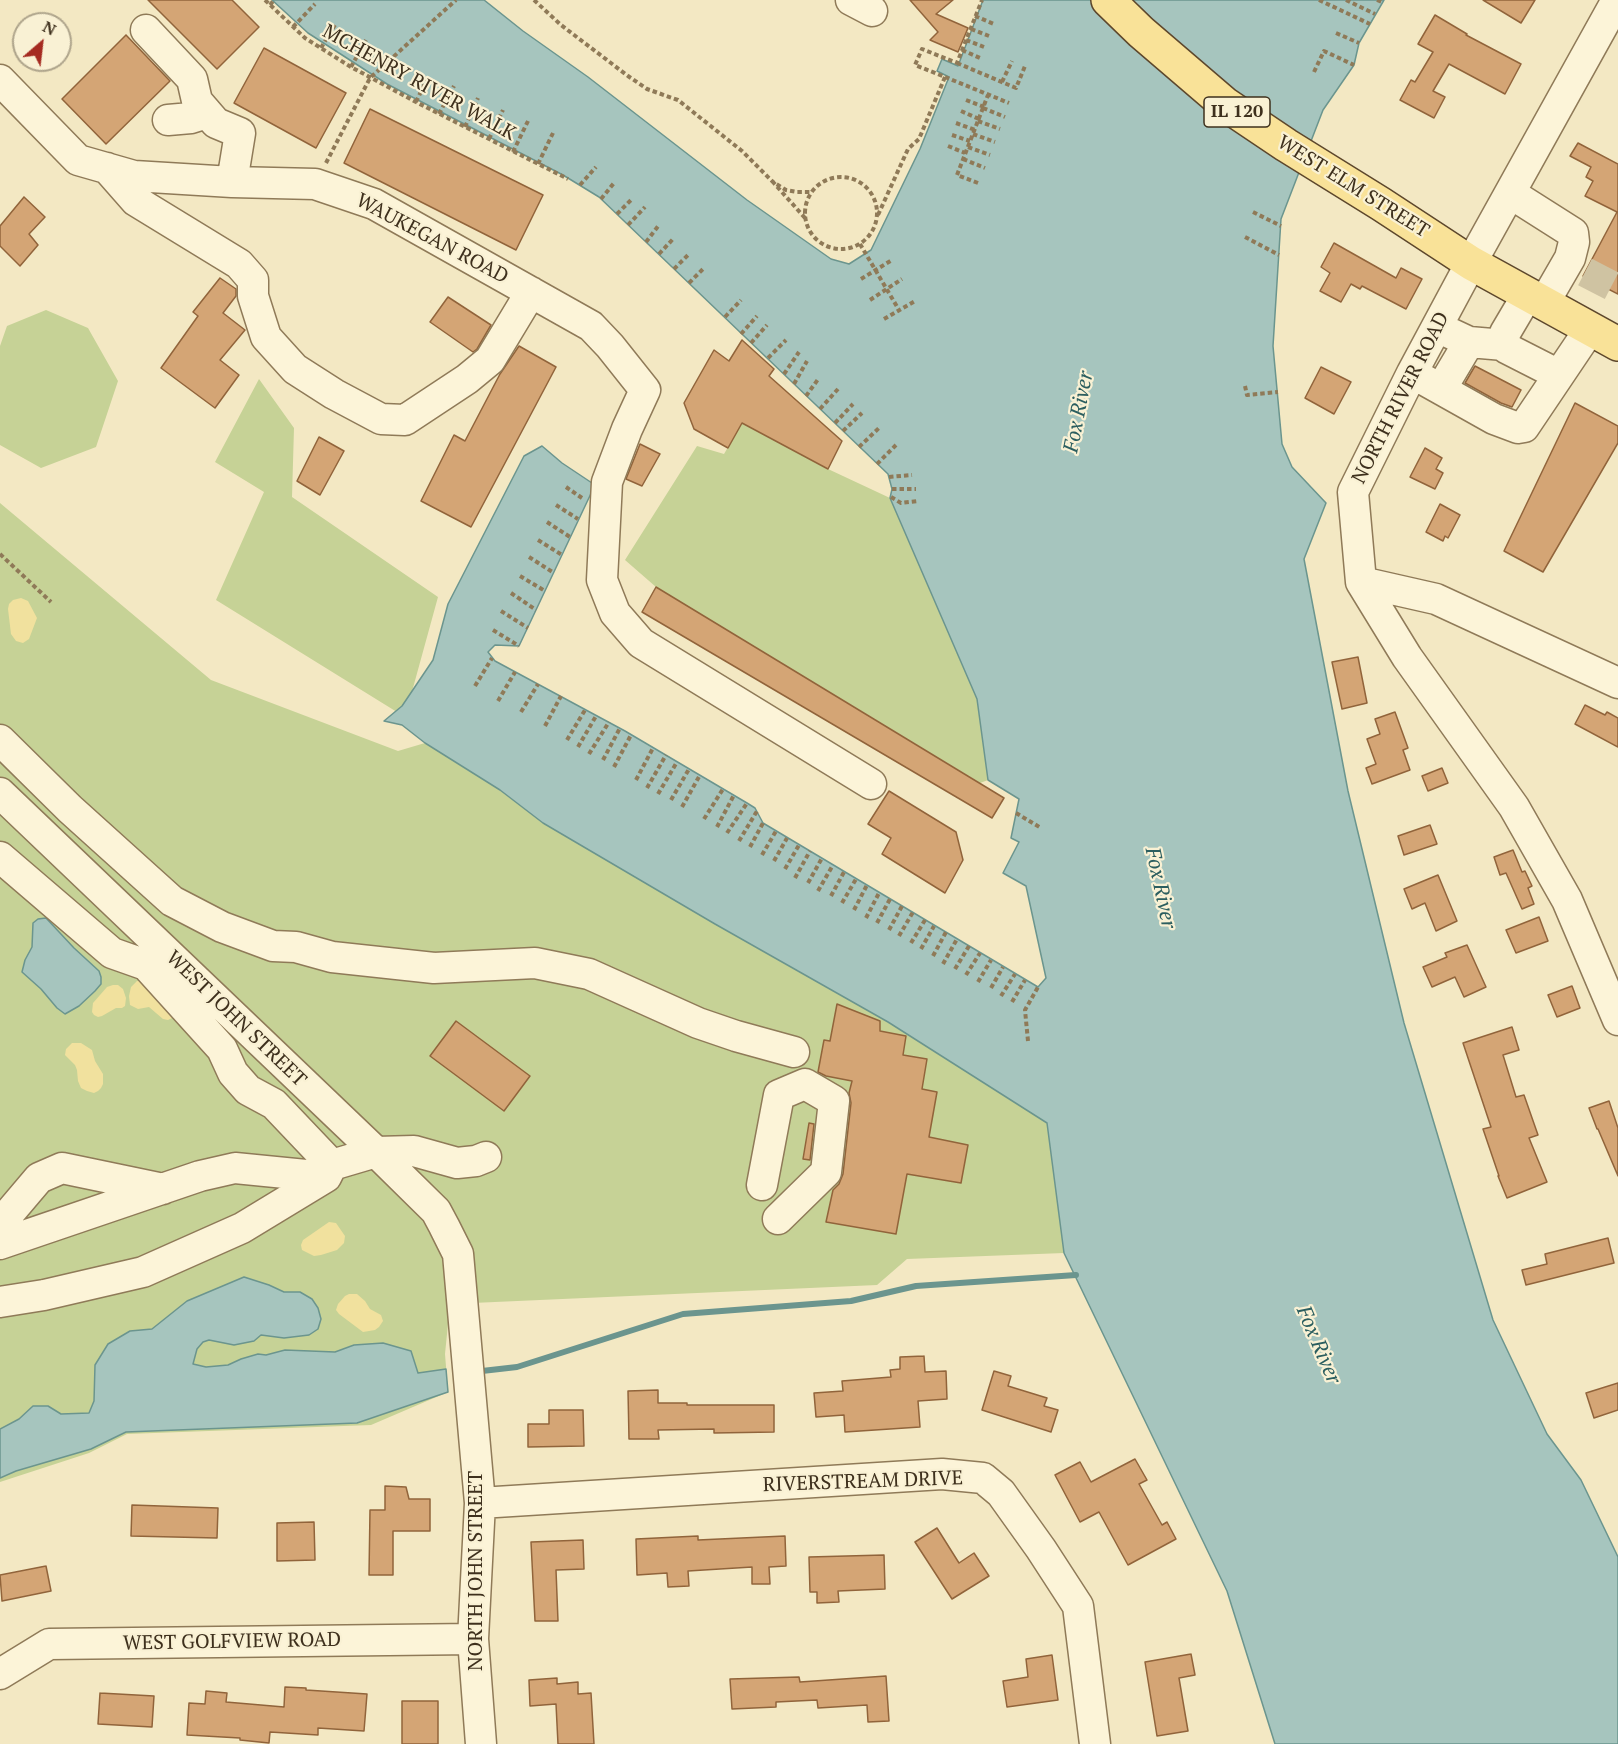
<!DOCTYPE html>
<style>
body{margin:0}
#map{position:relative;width:1618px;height:1744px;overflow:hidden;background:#f3e8c3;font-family:"PT Serif",serif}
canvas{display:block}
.north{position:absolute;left:12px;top:12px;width:60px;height:60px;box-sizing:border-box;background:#f9f1d4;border:2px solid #aea48b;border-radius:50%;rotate:28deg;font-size:16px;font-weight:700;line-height:24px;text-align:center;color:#3e301d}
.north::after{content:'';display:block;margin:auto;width:21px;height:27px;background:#a52b21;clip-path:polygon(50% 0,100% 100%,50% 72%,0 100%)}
</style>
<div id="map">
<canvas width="1618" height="1744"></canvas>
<div class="north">N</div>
</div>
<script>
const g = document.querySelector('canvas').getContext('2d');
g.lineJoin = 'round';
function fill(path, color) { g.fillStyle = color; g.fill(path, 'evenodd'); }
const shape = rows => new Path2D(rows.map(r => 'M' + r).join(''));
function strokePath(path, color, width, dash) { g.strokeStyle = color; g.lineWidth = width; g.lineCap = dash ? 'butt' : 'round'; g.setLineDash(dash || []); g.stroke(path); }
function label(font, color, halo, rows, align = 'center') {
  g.font = font + ' "PT Serif",serif'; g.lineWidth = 4.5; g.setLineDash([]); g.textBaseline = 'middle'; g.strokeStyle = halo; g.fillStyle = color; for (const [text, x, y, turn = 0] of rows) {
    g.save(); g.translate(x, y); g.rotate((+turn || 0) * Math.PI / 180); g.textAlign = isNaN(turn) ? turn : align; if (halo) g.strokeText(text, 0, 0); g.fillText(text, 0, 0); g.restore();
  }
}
const green = shape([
 [46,310,88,328,118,381,96,447,41,468,0,445,0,346,7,326],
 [259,379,294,428,292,497,438,597,405,717,216,600,264,492,215,462],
 [742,423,828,469,890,498,977,699,988,780,980,783,656,587,625,560,697,446,724,454],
 [0,503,211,680,398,751,425,743,500,790,543,823,715,924,888,1022,1047,1123,1064,1253,907,1259,877,1285,450,1304,445,1354,448,1392,371,1425,127,1434,89,1453,0,1482]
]);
const sand = shape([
 [21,598,28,601,37,618,29,639,23,643,16,641,11,634,8,609,9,604,13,600],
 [143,980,174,1013,172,1018,168,1020,163,1019,149,1007,138,1009,130,1005,129,996,131,987,137,981],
 [113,985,118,985,123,989,126,998,125,1006,122,1008,116,1008,102,1016,98,1017,94,1015,92,1012,93,1003,107,987],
 [72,1043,81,1043,92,1050,95,1061,103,1074,103,1084,101,1088,98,1091,94,1093,87,1091,81,1088,78,1081,77,1070,75,1065,65,1055,66,1049],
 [329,1222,336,1223,345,1236,344,1243,337,1250,321,1255,314,1256,302,1250,301,1245,303,1240],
 [349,1294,357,1294,365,1301,370,1309,381,1315,383,1321,379,1327,375,1330,363,1332,339,1314,336,1310,338,1304,345,1296]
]);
const water = shape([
 [272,0,484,0,523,31,588,77,747,200,831,259,849,264,871,250,920,149,949,77,937,71,942,59,958,66,983,0,1384,0,1359,43,1354,65,1323,110,1281,219,1273,346,1282,444,1292,467,1326,503,1304,559,1348,791,1404,1023,1493,1320,1547,1434,1581,1480,1618,1557,1618,1744,1275,1744,1227,1591,1064,1253,1047,1123,888,1022,715,924,543,823,500,790,425,743,402,725,384,721,402,706,433,660,448,604,524,456,542,446,562,463,595,485,519,646,495,645,488,652,495,661,625,731,747,803,755,808,763,823,1038,987,1046,978,1026,886,1003,873,1019,842,1011,838,1019,799,988,780,977,699,890,498,892,489,888,474,599,197,563,175,387,84,308,33,272,0],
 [46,918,74,948,99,971,101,977,101,984,95,991,79,1006,65,1014,57,1008,41,989,22,972,25,960,32,947,33,923,38,919,46,918],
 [244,1277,269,1285,284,1292,300,1292,312,1299,318,1308,321,1319,318,1329,309,1335,284,1338,261,1335,254,1341,234,1345,209,1340,203,1342,197,1349,193,1364,206,1367,228,1365,241,1359,258,1354,266,1355,285,1350,335,1352,354,1345,383,1343,411,1351,418,1373,446,1369,448,1392,357,1423,126,1432,91,1449,16,1471,0,1478,0,1429,19,1419,33,1406,48,1406,61,1414,89,1413,94,1401,95,1365,108,1344,130,1331,152,1329,187,1301,244,1277]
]);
const stream = shape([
 [482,1371,517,1367,683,1314,851,1301,916,1286,1076,1275]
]);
const building = shape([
 [148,0,232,0,259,27,217,69,148,0],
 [910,0,953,0,936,14,968,28,958,52,930,40,938,32,910,0],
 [1483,0,1535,0,1521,23,1483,0],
 [1435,15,1467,34,1466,35,1521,64,1505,94,1449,64,1433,91,1445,97,1434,118,1400,100,1411,80,1415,82,1433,52,1418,44,1435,15],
 [126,35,170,81,106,144,62,99,126,35],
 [264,48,346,93,316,148,234,103,264,48],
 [370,109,543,195,516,250,344,163,370,109],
 [1578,143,1618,164,1618,294,1583,276,1617,212,1585,196,1593,181,1586,177,1591,167,1570,156,1578,143],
 [24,197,45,217,29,234,38,245,20,266,0,246,0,226,24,197],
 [1334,243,1396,278,1401,268,1422,279,1406,309,1362,286,1360,289,1351,284,1341,302,1320,291,1330,273,1321,267,1334,243],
 [220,278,236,289,236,296,223,313,245,330,220,360,239,375,215,408,161,368,198,316,193,312,220,278],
 [448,297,491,325,477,349,473,352,430,322,448,297],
 [742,340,774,369,769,376,842,441,828,469,742,423,728,448,694,429,684,403,714,350,729,361,742,340],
 [519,346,556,367,471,527,421,501,454,435,465,441,500,374,519,346],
 [1475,366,1521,390,1512,407,1501,403,1465,383,1475,366],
 [1321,367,1351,382,1334,414,1305,398,1321,367],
 [1575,403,1618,426,1618,443,1543,572,1504,551,1575,403],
 [319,437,344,451,320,495,297,481,319,437],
 [640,444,660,454,642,486,626,479,640,444],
 [1425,448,1442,458,1436,469,1443,473,1435,489,1410,477,1425,448],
 [1440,504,1460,515,1448,538,1445,536,1443,541,1426,532,1440,504],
 [656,587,1004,798,992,818,642,612,656,587],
 [1358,657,1367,703,1342,709,1332,662,1358,657],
 [1585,705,1605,715,1607,712,1618,718,1618,747,1575,724,1585,705],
 [1395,712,1408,748,1403,750,1410,770,1372,784,1366,768,1376,764,1367,739,1380,734,1375,719,1395,712],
 [1442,768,1448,783,1428,791,1422,776,1442,768],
 [889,791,956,832,963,860,945,893,882,854,891,838,868,824,889,791],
 [1430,825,1437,844,1404,855,1398,836,1430,825],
 [1513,850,1522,872,1525,871,1532,886,1528,888,1534,904,1522,909,1506,873,1500,875,1494,857,1513,850],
 [1438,875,1457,921,1436,931,1425,903,1412,909,1404,889,1438,875],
 [1539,917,1548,941,1516,953,1506,930,1539,917],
 [1467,945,1486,987,1464,997,1455,977,1432,987,1423,967,1447,957,1445,953,1467,945],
 [1572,986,1580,1008,1557,1017,1548,995,1572,986],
 [837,1004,880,1021,880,1031,906,1036,903,1055,927,1059,922,1089,937,1092,929,1137,968,1145,961,1183,907,1174,896,1234,826,1222,833,1190,839,1184,843,1174,851,1103,849,1093,852,1081,826,1076,818,1072,824,1040,830,1041,837,1004],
 [456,1021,530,1076,504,1111,430,1056,456,1021],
 [1512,1027,1519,1050,1503,1055,1516,1097,1524,1095,1538,1135,1529,1138,1547,1182,1507,1198,1498,1176,1499,1176,1483,1129,1491,1127,1463,1043,1512,1027],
 [1609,1101,1618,1128,1618,1176,1598,1129,1597,1129,1589,1108,1609,1101],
 [809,1123,814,1124,810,1160,803,1159,809,1123],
 [1608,1238,1614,1263,1526,1285,1522,1270,1547,1264,1545,1254,1608,1238],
 [924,1356,925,1372,946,1371,947,1399,918,1401,920,1427,845,1432,844,1415,816,1417,814,1393,843,1391,842,1381,891,1377,890,1370,900,1369,900,1357,924,1356],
 [994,1371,1011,1376,1008,1386,1047,1398,1044,1406,1058,1410,1051,1432,982,1410,994,1371],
 [1618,1383,1618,1410,1594,1418,1586,1393,1618,1383],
 [658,1390,658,1403,687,1403,687,1405,774,1405,774,1432,714,1433,714,1429,658,1430,659,1439,629,1439,628,1391,658,1390],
 [549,1410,583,1410,584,1446,528,1447,528,1424,549,1424,549,1410],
 [1135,1459,1147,1480,1139,1484,1162,1525,1167,1522,1176,1539,1128,1565,1099,1512,1080,1522,1055,1475,1080,1462,1091,1482,1135,1459],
 [385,1486,406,1487,409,1499,430,1499,430,1531,393,1531,393,1575,369,1575,370,1510,385,1510,385,1486],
 [132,1505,218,1508,217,1538,131,1536,132,1505],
 [314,1522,315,1560,277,1561,277,1523,314,1522],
 [937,1528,959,1563,974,1553,989,1576,952,1599,915,1542,937,1528],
 [698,1536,698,1540,785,1536,786,1566,769,1567,770,1584,752,1584,752,1567,688,1571,689,1586,668,1587,667,1573,637,1575,636,1539,698,1536],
 [583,1540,584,1569,556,1570,558,1621,535,1621,531,1542,583,1540],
 [884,1555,885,1589,838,1591,839,1602,817,1603,817,1592,810,1592,809,1557,884,1555],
 [46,1566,51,1591,2,1601,0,1575,46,1566],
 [1191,1654,1195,1675,1179,1678,1188,1731,1157,1736,1145,1662,1191,1654],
 [1052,1655,1058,1700,1007,1707,1003,1681,1028,1677,1026,1659,1052,1655],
 [886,1676,889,1721,868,1722,867,1705,818,1708,817,1700,776,1702,776,1707,732,1709,730,1679,799,1677,800,1682,886,1676],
 [557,1678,557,1684,578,1682,578,1694,591,1693,594,1744,558,1744,556,1704,530,1706,529,1680,557,1678],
 [285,1687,306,1688,306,1690,367,1694,364,1731,318,1728,318,1735,270,1732,269,1743,240,1740,240,1738,187,1735,189,1703,205,1704,206,1691,227,1693,226,1702,284,1707,285,1687],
 [100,1693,154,1696,152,1727,98,1724,100,1693],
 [402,1701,438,1701,438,1744,402,1744,402,1701]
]);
const minorTunnel = shape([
 [1585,272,1618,289]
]);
const path = shape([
 [265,0,305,38,351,67,416,102,568,179],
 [534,0,561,25,628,76,647,89,678,100,742,151,773,182],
 [1319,0,1370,24],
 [1346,0,1375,14],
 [1377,0,1382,2],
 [270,5,274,0],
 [975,16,994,24],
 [293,27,315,4],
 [971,29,989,36],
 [1336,33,1359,43],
 [966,40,984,47],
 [321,48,336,23],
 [962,50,980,58],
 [957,63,1016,88,1025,66],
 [351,67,366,40],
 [1314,72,1324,51,1354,65],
 [945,77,1009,103],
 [1002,82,1012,61],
 [966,100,984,107],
 [416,102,429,75],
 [983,108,1005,117],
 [961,111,979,119],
 [439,114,454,86],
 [978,121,1000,129],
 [956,123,975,130],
 [465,127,478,98],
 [973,134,995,142],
 [952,135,970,141],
 [489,139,503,110],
 [948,146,965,153],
 [968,147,990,155],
 [513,152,528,121],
 [963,159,985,168],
 [326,163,370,78,456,0],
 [538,164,553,133],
 '805 213a36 36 0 1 1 72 0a36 36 0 1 1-72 0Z',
 [978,183,957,175,988,95],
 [580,185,596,167],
 [601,199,614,183],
 [1253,212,1281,226],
 [617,214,632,199],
 [878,215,908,149,919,139,945,77,915,65,922,49,957,63,982,0],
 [805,218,773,182,786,190,797,192,811,192],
 [628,225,645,207],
 [1245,237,1279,255],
 [646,242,659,225],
 [860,244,899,310],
 [659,254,673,239],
 [674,269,689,254],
 [861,279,892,260],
 [689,283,704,268],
 [870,300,902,279],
 [725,317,741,300],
 [884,319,915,301],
 [741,334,757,316],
 [751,343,767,325],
 [768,358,786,340],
 [784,374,799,352],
 [794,384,807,361],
 [1245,386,1247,395,1278,392],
 [806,396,819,378],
 [820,409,838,389],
 [835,423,853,404],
 [843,431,862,413],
 [859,447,879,428],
 [877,464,896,445],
 [889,477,912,475],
 [566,487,582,498],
 [892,489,916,489],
 [891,497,901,503,918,501],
 [556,505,578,519],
 [547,522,570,537],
 [538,540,562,555],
 [0,554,51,602],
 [529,557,554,573],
 [520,576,545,591],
 [511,593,536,610],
 [501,611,528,628],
 [493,630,519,646],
 [475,686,492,658],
 [498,701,515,672],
 [521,712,538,684],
 [545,726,561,696],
 [567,740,585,710],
 [578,747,596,716],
 [589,754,609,722],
 [603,760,620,728],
 [614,767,631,735],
 [636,780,653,748],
 [647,788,666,755],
 [658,794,677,762],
 [671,800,689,769],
 [682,807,700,775],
 [1016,813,1041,828],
 [704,819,723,789],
 [717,827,734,795],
 [727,833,747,803],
 [739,841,757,811],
 [750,847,763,823],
 [762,855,776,831],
 [774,861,787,838],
 [785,869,799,845],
 [795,878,810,851],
 [808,883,822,858],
 [818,891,833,865],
 [831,896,844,872],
 [842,903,856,879],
 [854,910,867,885],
 [866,918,879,893],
 [877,923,890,899],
 [889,930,902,906],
 [899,936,913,912],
 [911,943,925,920],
 [921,949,934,926],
 [933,956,946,932],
 [943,964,957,939],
 [955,969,969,946],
 [966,975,980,953],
 [978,982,991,960],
 [991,988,1003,967],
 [1001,996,1015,974],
 [1012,1002,1025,980],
 [1028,1041,1025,1010,1038,987]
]);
const minor = shape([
 [851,0,872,11],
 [1617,0,1471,263,1412,373,1353,492,1361,582,1407,657,1514,807,1567,900,1618,1020],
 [146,30,192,79,197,101,216,123,240,133,232,182],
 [0,80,78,160,134,176,232,182,315,184,374,204,591,326,610,346,645,390,627,429,607,482,602,580,615,613,641,643,871,784],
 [168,120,191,118,207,113],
 [107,168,136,201,239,264,253,280,253,296,266,337,295,369,334,394,381,419,405,420,467,379,490,360,531,292],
 [1510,193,1573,233,1574,242,1570,258,1544,303],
 [1437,327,1469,342,1504,345,1506,348,1559,375],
 [1504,345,1505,333,1528,294],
 [1412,373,1494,419,1518,428,1524,427,1590,329],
 [1441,389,1469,342],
 [1361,582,1436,599,1618,683],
 [0,740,70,809,172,901,222,927,273,946,296,947,332,957,434,968,535,963,589,974,698,1023,736,1036,794,1052],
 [0,793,376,1152,436,1211,444,1226,458,1254,480,1503,473,1639,481,1744],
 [0,857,112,953,146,965,222,1049,233,1073,248,1090,274,1104,332,1165],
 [762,1185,779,1095,805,1084,834,1101,826,1172,778,1219],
 [0,1224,39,1178,62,1168,163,1189],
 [0,1244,200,1176,235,1168,326,1177],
 [0,1302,44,1295,143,1272,242,1228,326,1177,332,1165,376,1152,414,1151,457,1163,476,1161,486,1157],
 [480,1503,942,1474,983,1478,1001,1493,1041,1549,1078,1606,1095,1744],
 [0,1674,49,1644,473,1639]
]);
const major = shape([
 [1108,0,1141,32,1225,104,1286,145,1381,204,1471,263,1618,344]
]);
const shields = [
 [1237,112,66]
];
const shieldNames = [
 ["IL 120",1237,112]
];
const streetNames = [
 ["MCHENRY RIVER WALK",419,83,29],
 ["WEST ELM STREET",1353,187,32],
 ["WAUKEGAN ROAD",432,239,28],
 ["NORTH RIVER ROAD",1401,398,-63],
 ["WEST JOHN STREET",236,1019,44],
 ["RIVERSTREAM DRIVE",863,1482,-2],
 ["NORTH JOHN STREET",476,1571,-90],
 ["WEST GOLFVIEW ROAD",232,1642,-1]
];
const waterNames = [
 ["Fox River",1079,412,-79],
 ["Fox River",1160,888,78],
 ["Fox River",1318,1345,67]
];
fill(green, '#c6d296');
fill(sand, '#f1e19e');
fill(water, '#a6c5be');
strokePath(water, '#6b958e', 1.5);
strokePath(stream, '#6b958e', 6);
fill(building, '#d4a575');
strokePath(building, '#91643b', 1.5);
strokePath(minorTunnel, '#cfc3a2', 30, [30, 15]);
strokePath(minor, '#8f7a58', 33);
strokePath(major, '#5d472c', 36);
strokePath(path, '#8f7a58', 4, [4.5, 3]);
strokePath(minor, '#fcf4d8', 30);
strokePath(major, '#f9e298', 33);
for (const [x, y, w] of shields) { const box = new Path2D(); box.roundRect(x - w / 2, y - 15, w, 30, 4.5); g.fillStyle = '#f9f1d4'; g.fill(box); strokePath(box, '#3e301d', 1.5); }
label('bold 18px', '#3e301d', null, shieldNames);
label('20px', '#3e301d', '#f9f1d4', streetNames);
label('italic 21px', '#2b5e5f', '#f9f1d4', waterNames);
</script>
